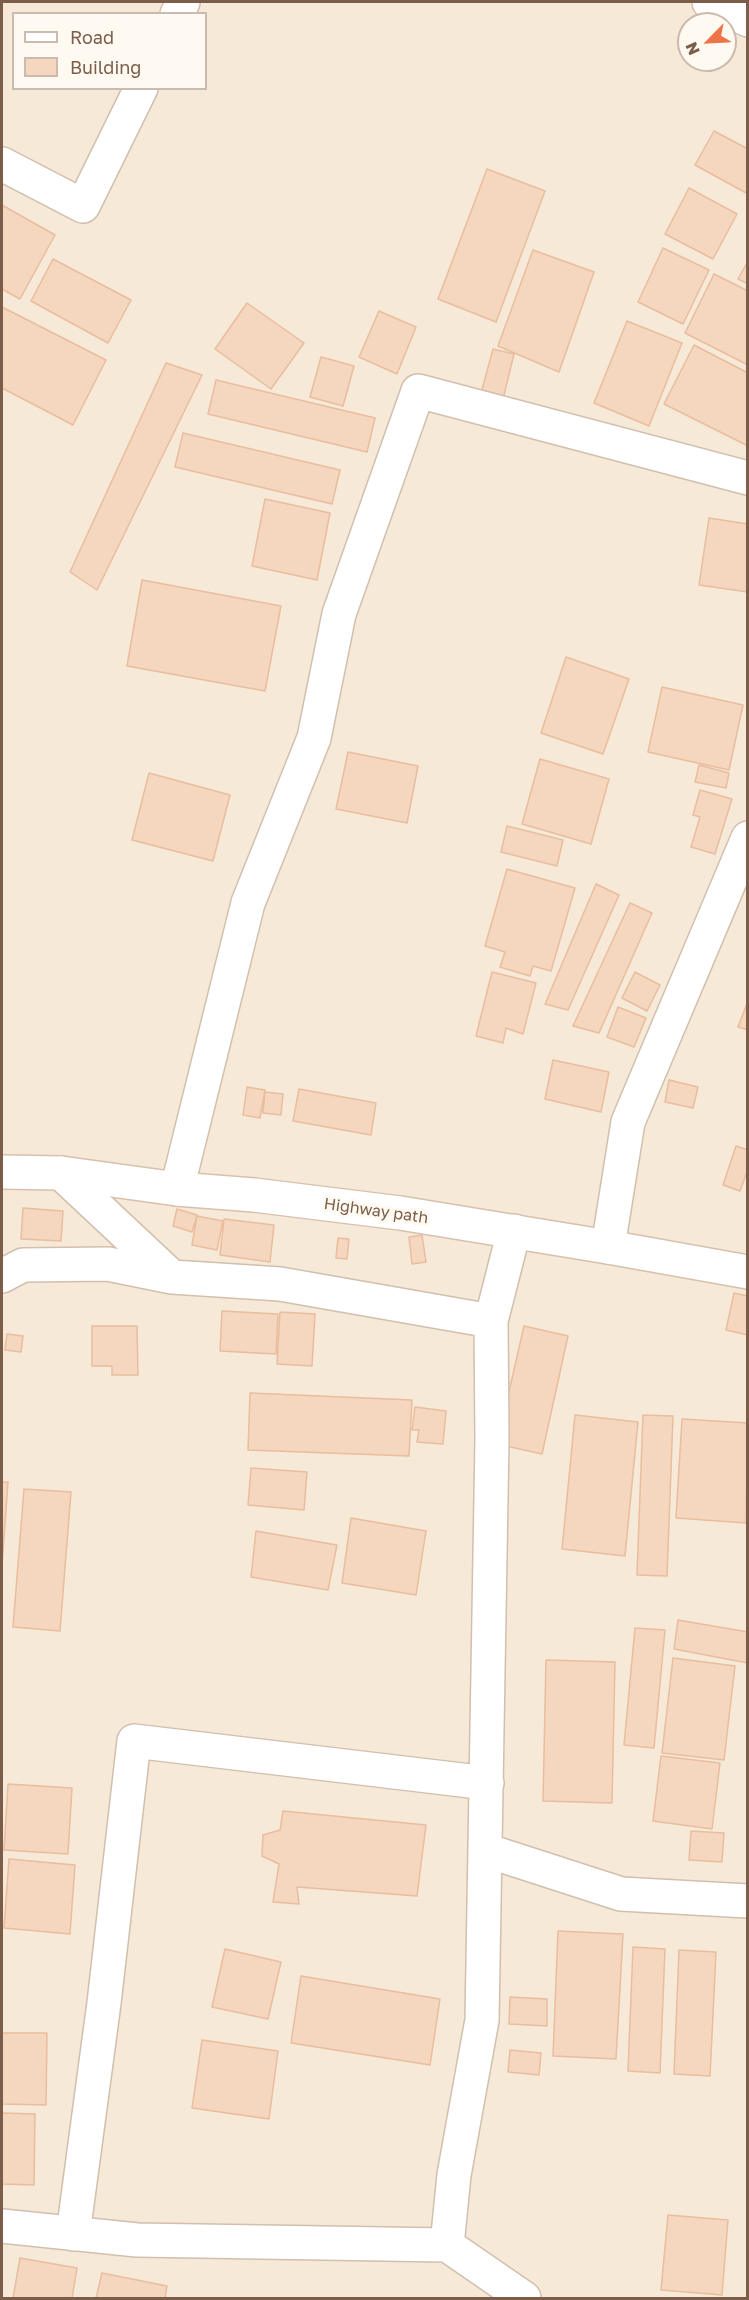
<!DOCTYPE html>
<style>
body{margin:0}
#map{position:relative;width:749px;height:2300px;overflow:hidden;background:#fef6e9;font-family:"Golos Text",sans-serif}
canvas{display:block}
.frame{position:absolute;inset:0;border:3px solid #7b5d4a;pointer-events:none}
.legend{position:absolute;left:12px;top:12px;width:195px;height:78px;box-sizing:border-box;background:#fffaf1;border:2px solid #cabbae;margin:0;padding:8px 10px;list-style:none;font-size:18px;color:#7b5d4a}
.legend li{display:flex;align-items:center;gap:12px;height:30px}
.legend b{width:30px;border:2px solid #cabbae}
.north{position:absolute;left:677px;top:12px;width:60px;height:60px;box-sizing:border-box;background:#fffaf1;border:2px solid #cabbae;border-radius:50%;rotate:246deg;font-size:16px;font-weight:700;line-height:24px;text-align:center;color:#7b5d4a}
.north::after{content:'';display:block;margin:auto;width:21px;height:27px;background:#ee7348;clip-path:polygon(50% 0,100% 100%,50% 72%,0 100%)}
</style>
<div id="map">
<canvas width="749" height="2300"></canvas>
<div class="frame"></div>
<ul class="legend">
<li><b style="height:8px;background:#fff"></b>Road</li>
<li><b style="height:16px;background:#f5d6bf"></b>Building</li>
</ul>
<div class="north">N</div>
</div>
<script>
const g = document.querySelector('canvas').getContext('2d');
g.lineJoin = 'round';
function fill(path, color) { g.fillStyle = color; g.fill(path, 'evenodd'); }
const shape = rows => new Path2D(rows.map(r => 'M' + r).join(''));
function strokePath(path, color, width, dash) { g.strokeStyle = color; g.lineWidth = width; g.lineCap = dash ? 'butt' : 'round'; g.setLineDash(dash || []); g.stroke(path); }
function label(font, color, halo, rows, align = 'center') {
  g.font = font + ' "Golos Text",sans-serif'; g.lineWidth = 6; g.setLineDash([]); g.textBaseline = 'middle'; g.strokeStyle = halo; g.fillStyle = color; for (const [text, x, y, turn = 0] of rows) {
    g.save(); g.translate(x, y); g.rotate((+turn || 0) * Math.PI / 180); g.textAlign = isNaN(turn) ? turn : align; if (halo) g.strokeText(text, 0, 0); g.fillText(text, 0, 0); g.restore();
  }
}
const residential = shape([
 [2,2,747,2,747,2298,2,2298],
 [14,14,206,14,206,88,14,88],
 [689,24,725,24,725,60,689,60]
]);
const building = shape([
 [714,131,748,149,748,194,695,165,714,131],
 [487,169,545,191,496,322,438,299,487,169],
 [689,188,737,214,713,259,665,234,689,188],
 [2,205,55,235,20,299,2,289,2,205],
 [663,248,709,270,683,324,638,302,663,248],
 [533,250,594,272,559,372,498,346,533,250],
 [53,259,131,300,108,343,31,301,53,259],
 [748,261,748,284,738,279,748,261],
 [714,274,748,291,748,365,685,333,714,274],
 [247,303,304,343,271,389,215,349,247,303],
 [2,307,106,360,73,425,2,388,2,307],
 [379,311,416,327,397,374,359,357,379,311],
 [627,321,682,343,649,426,594,403,627,321],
 [694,345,748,373,748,446,664,404,694,345],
 [493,349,514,354,503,399,481,393,493,349],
 [321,357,354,366,343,406,310,397,321,357],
 [166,363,202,375,97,590,70,572,166,363],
 [216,380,375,418,367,452,208,414,216,380],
 [183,433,340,470,332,504,175,467,183,433],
 [265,499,330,513,317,580,252,566,265,499],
 [709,518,748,524,748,592,699,585,709,518],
 [142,580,281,606,265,691,127,666,142,580],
 [566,657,629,679,603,754,541,733,566,657],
 [662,687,743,705,729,770,648,752,662,687],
 [348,752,418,766,407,823,336,809,348,752],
 [540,759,609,779,591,844,522,824,540,759],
 [699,765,729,773,726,788,695,782,699,765],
 [149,773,230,795,213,861,132,840,149,773],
 [700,790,732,799,715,854,691,847,700,817,693,815,700,790],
 [507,826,563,840,557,866,501,852,507,826],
 [507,869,575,888,551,971,533,966,530,976,500,967,505,952,485,946,507,869],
 [596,884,619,895,568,1010,545,1004,596,884],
 [630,903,652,913,599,1033,573,1026,630,903],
 [492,972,536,983,523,1034,506,1028,503,1043,476,1036,492,972],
 [635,972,660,985,647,1011,622,998,635,972],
 [748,1001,748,1030,738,1027,748,1001],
 [618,1007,646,1018,634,1047,607,1037,618,1007],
 [553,1060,609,1072,601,1112,545,1099,553,1060],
 [669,1080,698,1087,693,1108,665,1102,669,1080],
 [247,1087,265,1090,260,1118,243,1115,247,1087],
 [299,1089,376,1103,371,1135,293,1121,299,1089],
 [265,1092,283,1094,281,1115,263,1113,265,1092],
 [736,1146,748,1150,748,1169,740,1191,723,1185,736,1146],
 [23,1208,63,1211,61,1241,21,1239,23,1208],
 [177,1209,197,1215,192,1232,173,1226,177,1209],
 [197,1216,223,1221,217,1250,192,1245,197,1216],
 [224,1219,274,1225,270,1262,220,1255,224,1219],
 [422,1235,426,1262,412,1264,409,1237,422,1235],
 [338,1238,349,1239,347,1259,336,1258,338,1238],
 [734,1293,748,1296,748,1335,726,1330,734,1293],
 [222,1311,278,1314,276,1354,220,1351,222,1311],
 [280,1312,315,1314,312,1366,277,1364,280,1312],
 [92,1326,137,1326,138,1375,112,1375,112,1366,92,1366,92,1326],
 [524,1326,568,1336,542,1454,497,1444,524,1326],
 [7,1334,23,1336,21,1352,5,1350,7,1334],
 [250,1393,412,1400,409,1456,248,1450,250,1393],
 [415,1407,446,1411,443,1444,417,1442,419,1430,412,1430,415,1407],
 [575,1415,638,1422,625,1556,562,1549,575,1415],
 [643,1415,673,1416,667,1576,637,1575,643,1415],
 [682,1419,748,1423,746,1523,676,1518,682,1419],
 [251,1468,307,1472,304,1510,248,1505,251,1468],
 [2,1482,8,1482,2,1565,2,1482],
 [24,1489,71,1492,60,1631,13,1627,24,1489],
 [351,1518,426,1531,416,1595,342,1583,351,1518],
 [256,1531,337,1545,328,1590,251,1577,256,1531],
 [678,1620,748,1632,748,1663,674,1649,678,1620],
 [635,1628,665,1630,654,1748,624,1745,635,1628],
 [673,1658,735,1666,724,1760,662,1753,673,1658],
 [546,1660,615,1662,612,1803,543,1801,546,1660],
 [661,1756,720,1763,712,1829,653,1821,661,1756],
 [8,1784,72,1788,68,1854,4,1850,8,1784],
 [283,1811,426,1825,417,1896,297,1887,299,1904,273,1902,279,1864,262,1856,263,1835,280,1830,283,1811],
 [691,1831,724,1833,722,1862,689,1860,691,1831],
 [9,1859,75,1865,70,1934,4,1928,9,1859],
 [558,1931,623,1934,616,2059,553,2056,558,1931],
 [633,1947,665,1949,660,2073,628,2071,633,1947],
 [225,1949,281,1962,268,2019,212,2007,225,1949],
 [679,1950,716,1952,710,2076,674,2074,679,1950],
 [301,1976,440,1999,430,2065,291,2043,301,1976],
 [510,1997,547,1999,547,2026,509,2024,510,1997],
 [2,2033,47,2033,46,2105,2,2104,2,2033],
 [202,2040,278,2051,269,2119,192,2108,202,2040],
 [510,2050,541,2053,539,2075,508,2072,510,2050],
 [2,2113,35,2114,34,2185,2,2184,2,2113],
 [668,2215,728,2220,722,2295,661,2290,668,2215],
 [20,2258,77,2268,72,2298,13,2298,20,2258],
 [102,2273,167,2286,165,2298,96,2298,102,2273]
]);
const street = shape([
 [709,2,748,20],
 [177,14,183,2],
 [2,164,83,206,141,88],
 [61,1173,172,1277,280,1284,491,1321],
 [177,1189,248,903,314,738,339,614,418,391,748,478],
 [514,1231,491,1321,492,1439,482,2020,454,2175,447,2245,524,2298],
 [608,1247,628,1122,748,838],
 [2,1276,23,1265,108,1264,172,1277],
 [485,1850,621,1894,748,1901],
 [2,2226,137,2240,447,2245],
 [73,2234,104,2003,134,1741,487,1783]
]);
const secondary = shape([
 [2,1172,61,1173,177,1189,254,1195,400,1213,608,1247,748,1272]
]);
const streetNames = [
 ["Highway path",376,1211,8]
];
fill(residential, '#f6e9d7');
fill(building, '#f5d6bf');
strokePath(building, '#e9bd9e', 1.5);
strokePath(street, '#d2bfad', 36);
strokePath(secondary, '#d7c1ad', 36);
strokePath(street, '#fff', 33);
strokePath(secondary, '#fff', 33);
label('16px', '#7b5d4a', '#fffaf1', streetNames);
</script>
